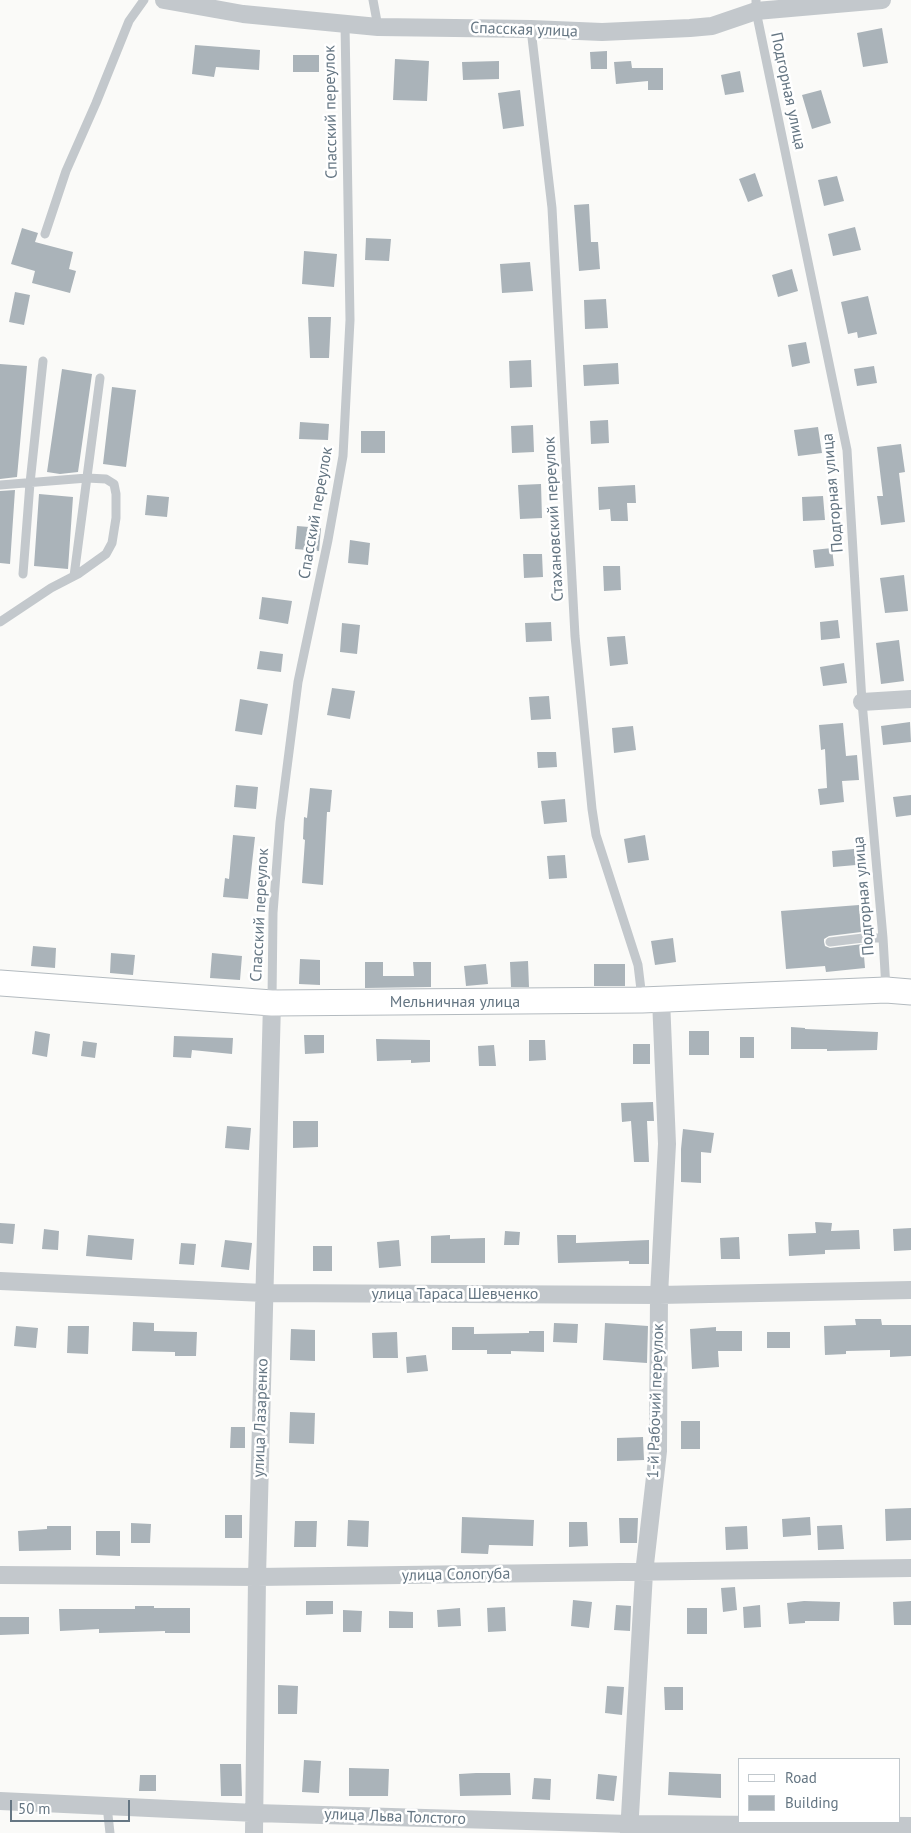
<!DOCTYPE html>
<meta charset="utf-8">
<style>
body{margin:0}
#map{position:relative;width:911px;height:1833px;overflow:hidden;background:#fafaf8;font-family:"PT Sans",sans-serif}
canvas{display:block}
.legend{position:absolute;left:738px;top:1758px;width:162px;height:65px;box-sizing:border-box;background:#fff;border:1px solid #c1c8cd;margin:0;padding:6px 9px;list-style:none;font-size:15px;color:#657683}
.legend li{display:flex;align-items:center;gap:10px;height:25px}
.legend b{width:25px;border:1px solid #c1c8cd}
.scale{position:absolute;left:10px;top:1800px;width:120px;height:22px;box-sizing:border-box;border:2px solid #657683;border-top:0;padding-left:6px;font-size:15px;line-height:18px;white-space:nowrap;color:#657683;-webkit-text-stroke:4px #fff;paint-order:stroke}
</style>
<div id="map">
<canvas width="911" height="1833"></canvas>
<ul class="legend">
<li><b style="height:6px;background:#fff"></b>Road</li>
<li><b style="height:14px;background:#aab3b9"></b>Building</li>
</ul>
<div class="scale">50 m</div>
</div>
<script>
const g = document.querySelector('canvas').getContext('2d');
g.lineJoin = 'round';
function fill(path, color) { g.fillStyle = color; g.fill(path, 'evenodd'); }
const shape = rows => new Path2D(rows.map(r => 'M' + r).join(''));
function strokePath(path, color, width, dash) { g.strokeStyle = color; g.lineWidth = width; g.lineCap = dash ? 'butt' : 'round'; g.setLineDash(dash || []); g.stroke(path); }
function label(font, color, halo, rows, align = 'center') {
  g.font = font + ' "PT Sans",sans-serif'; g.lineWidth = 5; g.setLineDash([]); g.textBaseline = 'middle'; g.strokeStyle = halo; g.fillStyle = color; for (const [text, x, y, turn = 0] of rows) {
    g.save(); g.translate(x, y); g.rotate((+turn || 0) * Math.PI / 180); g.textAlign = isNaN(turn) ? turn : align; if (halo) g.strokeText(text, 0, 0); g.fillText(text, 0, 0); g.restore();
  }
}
const building = shape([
 [882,28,888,63,863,67,857,33],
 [195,45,260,50,259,70,216,67,214,77,192,74],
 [607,51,607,69,591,69,590,52],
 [293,55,319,55,319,72,293,72],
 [395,59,429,61,427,101,393,100],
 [499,61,499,79,463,80,462,62],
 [631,61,632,68,663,68,663,90,648,90,648,81,616,84,614,62],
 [740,71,744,92,725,95,721,75],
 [520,90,524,126,503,129,498,93],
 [821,90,831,123,812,129,802,95],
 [755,173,763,196,748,202,739,179],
 [837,176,844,201,824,206,818,180],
 [589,204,591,242,598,242,600,269,579,271,574,205],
 [855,227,861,250,833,256,828,234],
 [22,228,38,233,35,242,73,252,69,269,76,271,70,293,32,283,35,271,11,264],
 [366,238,391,239,389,261,365,260],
 [304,251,337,254,334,287,302,284],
 [530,262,533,291,502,293,500,264],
 [792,269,798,291,778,297,772,275],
 [15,292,30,295,24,325,9,322],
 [868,296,877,334,858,338,857,332,848,334,841,302],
 [606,299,608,328,585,329,584,300],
 [308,317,331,317,329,358,310,358],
 [806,342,810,363,792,367,788,345],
 [531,360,532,387,510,388,509,361],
 [618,363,619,384,584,386,583,365],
 [0,364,27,366,17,477,0,479],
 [874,366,877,383,857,386,854,369],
 [62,369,92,374,78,472,60,474,47,472],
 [112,387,136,390,126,467,103,464],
 [608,420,609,443,591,444,590,421],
 [300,422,329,424,328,440,299,439],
 [533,425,534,452,512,453,511,426],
 [818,427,822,453,798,456,794,430],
 [361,431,385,431,385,453,361,453],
 [901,444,905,472,899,473,905,522,881,525,877,496,883,496,877,447],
 [541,484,542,518,520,519,518,485],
 [635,485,636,503,627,503,628,521,611,521,610,509,599,510,598,487],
 [15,490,10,564,0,563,0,491],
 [39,494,73,497,68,569,34,566],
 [147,495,169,497,167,517,145,515],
 [823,496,825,520,803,521,802,497],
 [297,526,321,528,319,551,295,549],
 [350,540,370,543,368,565,348,563],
 [832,548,834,566,815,568,813,550],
 [523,554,542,554,543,577,524,578],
 [603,566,620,566,621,590,604,591],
 [904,575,908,611,885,613,880,578],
 [262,597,292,601,288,624,259,619],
 [838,620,840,638,821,640,820,622],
 [551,622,552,641,526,642,525,623],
 [342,623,360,625,357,654,340,652],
 [625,636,628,664,610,666,607,637],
 [899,640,904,681,881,684,876,643],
 [260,651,283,654,281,672,257,669],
 [844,663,847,683,823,686,820,667],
 [332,688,355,691,350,719,327,715],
 [549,696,551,719,531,720,529,697],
 [240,699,268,704,262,735,235,731],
 [910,722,911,742,883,745,881,726],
 [843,723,846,756,857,755,859,780,842,781,844,802,820,805,818,789,827,788,825,749,821,750,819,725],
 [633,726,636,750,614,753,612,728],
 [537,752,556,752,557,767,538,768],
 [236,785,258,787,256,809,234,807],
 [310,788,332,790,330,812,327,812,323,885,302,883,305,840,303,839,304,817,307,818],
 [911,795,911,815,896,817,893,797],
 [565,799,567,822,544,824,541,801],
 [233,835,255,837,248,899,223,897,225,878,229,879],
 [645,835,649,860,628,863,624,839],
 [854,849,856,865,833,867,832,851],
 [565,855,567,878,549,879,547,856],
 [859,905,861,932,829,936,824,939,824,942,825,946,830,948,863,944,865,968,826,972,825,966,786,969,781,911],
 [673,938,676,962,655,965,651,941],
 [33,946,56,948,55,968,31,966],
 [111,953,135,955,133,975,110,973],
 [212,953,242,956,240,980,210,978],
 [300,959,320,960,320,985,299,984],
 [528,961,529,987,511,987,510,962],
 [365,962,383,962,383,976,414,976,413,962,431,962,431,987,365,988],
 [486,964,488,984,466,986,464,966],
 [594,964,625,964,625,986,594,986],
 [791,1027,805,1028,805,1029,878,1032,877,1050,827,1051,827,1049,791,1049],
 [35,1031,50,1034,47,1057,32,1054],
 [689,1031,709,1031,709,1055,689,1055],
 [304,1035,324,1035,324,1053,305,1054],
 [174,1036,233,1038,232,1054,192,1050,191,1058,173,1057],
 [740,1037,754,1037,754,1058,740,1058],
 [376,1039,430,1040,430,1062,411,1063,411,1060,377,1061],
 [529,1040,545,1040,546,1060,529,1061],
 [83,1041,97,1043,95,1058,81,1056],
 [633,1044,650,1044,650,1064,633,1064],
 [494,1045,496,1066,479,1066,478,1046],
 [653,1102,654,1121,647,1121,649,1162,634,1162,631,1121,622,1122,621,1103],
 [293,1121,318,1121,318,1147,293,1148],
 [227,1126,251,1128,249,1150,225,1148],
 [683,1129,714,1133,711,1153,701,1152,701,1183,681,1182,681,1149],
 [815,1222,832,1223,831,1231,859,1230,860,1249,825,1250,825,1254,789,1256,788,1234,816,1233],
 [0,1223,15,1224,13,1244,0,1243],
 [911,1228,911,1250,894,1251,893,1229],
 [44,1229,59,1231,58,1250,42,1249],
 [505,1231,520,1232,519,1245,504,1245],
 [88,1235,134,1239,132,1260,86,1256],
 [450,1235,450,1239,485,1238,485,1263,431,1263,431,1236],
 [557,1235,576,1235,576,1243,649,1240,649,1264,629,1264,629,1261,558,1263],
 [739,1237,740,1259,721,1259,720,1238],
 [225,1240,252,1243,249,1270,221,1267],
 [399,1240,401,1266,379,1268,377,1242],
 [181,1243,196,1244,194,1265,179,1264],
 [313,1246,332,1246,332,1271,313,1271],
 [855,1319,881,1319,882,1325,911,1325,911,1356,890,1357,890,1350,846,1351,846,1354,825,1355,824,1326,856,1325],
 [133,1322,154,1323,154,1331,197,1332,196,1356,175,1356,175,1352,132,1351],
 [554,1323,578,1324,577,1343,553,1342],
 [605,1323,648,1326,647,1363,603,1360],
 [16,1326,38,1328,36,1348,14,1346],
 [68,1326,89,1326,88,1354,67,1353],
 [452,1327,474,1327,474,1334,529,1333,529,1331,544,1331,544,1352,511,1351,511,1354,487,1354,487,1350,452,1350],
 [716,1327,716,1331,742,1331,742,1351,718,1351,719,1367,692,1369,690,1329],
 [291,1329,315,1330,315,1361,290,1360],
 [397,1332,398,1358,373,1358,372,1333],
 [767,1332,790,1332,790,1348,767,1348],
 [426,1355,428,1371,407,1373,406,1357],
 [290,1412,315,1413,314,1444,289,1443],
 [681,1421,700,1421,700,1449,681,1449],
 [231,1427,245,1427,245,1448,230,1448],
 [643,1437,644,1460,617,1461,617,1438],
 [911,1508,911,1540,886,1541,885,1509],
 [225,1515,242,1515,242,1538,225,1538],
 [462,1517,534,1520,533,1546,489,1545,488,1554,461,1553],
 [810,1517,811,1535,783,1537,782,1519],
 [619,1518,638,1518,637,1543,620,1543],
 [348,1520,369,1521,368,1547,347,1546],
 [295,1521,317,1521,316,1547,294,1547],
 [569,1522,587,1522,588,1546,569,1547],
 [131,1523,151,1524,150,1543,131,1543],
 [842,1525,844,1549,818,1550,817,1526],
 [47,1526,71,1526,71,1550,19,1551,18,1531,47,1529],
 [747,1526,748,1549,726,1550,725,1527],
 [96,1531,120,1531,120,1556,96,1555],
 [735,1587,737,1610,723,1612,721,1588],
 [573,1600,592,1602,589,1628,571,1626],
 [306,1601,333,1601,333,1614,306,1615],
 [804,1601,840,1602,839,1621,805,1621,805,1623,789,1624,787,1603],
 [911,1601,911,1625,894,1625,893,1602],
 [616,1605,631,1606,630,1631,614,1630],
 [760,1605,761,1627,744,1628,743,1607],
 [135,1606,154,1606,154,1608,190,1608,190,1633,165,1633,165,1631,99,1633,99,1629,60,1631,59,1609,135,1609],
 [505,1607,506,1631,488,1632,487,1608],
 [460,1608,461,1626,438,1627,437,1610],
 [687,1608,707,1608,707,1634,687,1634],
 [343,1610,362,1611,361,1632,343,1632],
 [389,1611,413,1612,413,1628,389,1628],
 [0,1617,29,1617,29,1634,0,1635],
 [278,1685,298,1686,297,1714,278,1714],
 [607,1686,624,1687,622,1715,605,1713],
 [664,1687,683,1687,683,1710,665,1710],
 [304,1760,321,1761,319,1793,302,1792],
 [220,1764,241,1764,242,1796,221,1796],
 [349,1768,389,1769,388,1796,349,1796],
 [669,1772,721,1774,721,1798,668,1795],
 [476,1773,510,1773,511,1795,460,1796,459,1774],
 [598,1774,617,1776,614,1801,596,1799],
 [140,1775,156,1775,156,1791,139,1791],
 [534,1778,551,1779,550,1800,532,1799]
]);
const lane = shape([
 [373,0,378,27],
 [756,0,756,11,847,450,862,702,883,938,886,989],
 [531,29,552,208,575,636,592,809,596,835,638,965,642,998],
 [45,234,66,171,96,103,129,21,144,0],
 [0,485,87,478,106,479,114,484,116,494,116,518,112,543,106,554,78,574,51,588,0,622],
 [23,574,30,483,43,361],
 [74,576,100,378],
 [830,942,863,938,883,938],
 [272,1000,273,913,280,822,298,682,328,540,343,456,350,320,345,24],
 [107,1806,110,1833]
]);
const street = shape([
 [164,0,243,14,378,27,531,29,602,32,690,28,712,26,756,11,882,0],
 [862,702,911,699],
 [0,1281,264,1293,659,1295,911,1290],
 [0,1575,257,1577,911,1568],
 [0,1801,255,1813,629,1824,911,1826],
 [254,1833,257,1577,272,1003],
 [629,1833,644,1573,658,1451,659,1295,667,1144,661,999]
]);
const secondary = shape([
 [0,983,272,1003,642,1000,886,990,911,992]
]);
const streetNames = [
 ["Спасская улица",524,30,2],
 ["Подгорная улица",788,91,78],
 ["Спасский переулок",331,112,-91],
 ["Подгорная улица",833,493,-95],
 ["Спасский переулок",316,513,-80],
 ["Стахановский переулок",554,519,-93],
 ["Подгорная улица",864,896,-95],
 ["Спасский переулок",260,915,-87],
 ["Мельничная улица",455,1002],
 ["улица Тараса Шевченко",455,1294],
 ["1-й Рабочий переулок",656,1401,-88],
 ["улица Лазаренко",261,1418,-88],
 ["улица Сологуба",456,1575,-1],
 ["улица Льва Толстого",395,1817,2]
];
fill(building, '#aab3b9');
strokePath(secondary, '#b3babf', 27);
strokePath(lane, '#c3c8cc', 9);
strokePath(street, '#c3c8cc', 18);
strokePath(secondary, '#fff', 25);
label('16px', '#657683', '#fff', streetNames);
</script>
